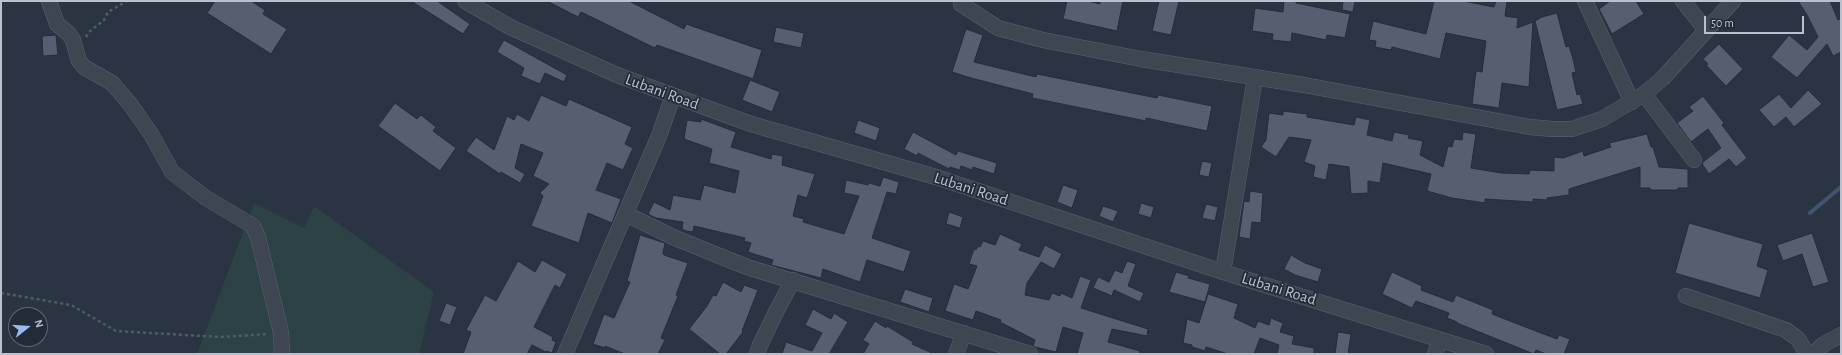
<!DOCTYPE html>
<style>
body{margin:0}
#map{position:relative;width:1842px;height:355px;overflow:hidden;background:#2a3443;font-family:"Alegreya Sans",sans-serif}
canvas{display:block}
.frame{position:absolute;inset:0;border:2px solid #bbc1cc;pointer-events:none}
.north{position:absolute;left:8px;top:307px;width:40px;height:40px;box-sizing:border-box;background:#222b38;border:1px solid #5f6773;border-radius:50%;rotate:73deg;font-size:11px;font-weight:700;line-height:16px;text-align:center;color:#bbc1cc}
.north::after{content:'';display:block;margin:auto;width:14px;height:18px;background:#9ab9f2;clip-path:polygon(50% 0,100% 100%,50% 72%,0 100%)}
.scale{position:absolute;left:1704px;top:16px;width:100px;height:18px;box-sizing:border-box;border:2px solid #bbc1cc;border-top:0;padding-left:5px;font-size:12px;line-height:14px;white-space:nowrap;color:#bbc1cc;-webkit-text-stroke:3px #222b38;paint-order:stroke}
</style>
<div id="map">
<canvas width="1842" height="355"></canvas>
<div class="frame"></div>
<div class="north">N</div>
<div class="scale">50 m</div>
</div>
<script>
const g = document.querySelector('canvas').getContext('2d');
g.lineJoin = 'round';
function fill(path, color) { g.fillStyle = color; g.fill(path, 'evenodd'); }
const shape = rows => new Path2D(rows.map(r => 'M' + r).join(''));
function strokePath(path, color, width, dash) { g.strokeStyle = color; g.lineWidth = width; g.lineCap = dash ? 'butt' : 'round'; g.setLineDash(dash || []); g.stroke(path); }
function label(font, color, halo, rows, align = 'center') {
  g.font = font + ' "Alegreya Sans",sans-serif'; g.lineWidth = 3.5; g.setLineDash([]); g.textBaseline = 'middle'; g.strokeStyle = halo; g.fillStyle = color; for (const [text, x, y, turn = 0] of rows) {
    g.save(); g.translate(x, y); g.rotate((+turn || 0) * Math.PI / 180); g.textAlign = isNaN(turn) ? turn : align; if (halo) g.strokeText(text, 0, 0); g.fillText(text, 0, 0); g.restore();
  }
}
const green = shape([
 [254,203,304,228,314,206,434,292,419,354,197,354]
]);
const stream = shape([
 [1810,213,1841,187]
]);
const building = shape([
 [215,1,251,1,265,10,263,14,287,29,271,54,207,13,215,1],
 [411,1,437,1,470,24,463,34,411,1],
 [547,1,629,1,684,29,686,24,762,50,753,79,657,45,655,48,581,12,578,17,547,1],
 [1067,1,1088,1,1100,4,1100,1,1123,1,1117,31,1063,19,1067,1],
 [1159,1,1179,1,1171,35,1152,31,1159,1],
 [1284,1,1296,1,1296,3,1350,14,1345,38,1327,35,1326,40,1292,33,1291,42,1272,40,1273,34,1252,31,1255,8,1283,12,1284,1],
 [1343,1,1355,1,1353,12,1342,10,1343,1],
 [1434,1,1463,1,1494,7,1496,1,1507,1,1505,16,1518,18,1517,28,1533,22,1529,87,1502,83,1499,108,1472,104,1476,71,1482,72,1486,41,1446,33,1440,59,1392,47,1391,50,1375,47,1376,41,1369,40,1373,21,1426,34,1434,1],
 [1610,1,1636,1,1644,14,1612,34,1599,9,1610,1],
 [1798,1,1830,1,1838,20,1841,18,1841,52,1833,56,1827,44,1797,78,1771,57,1789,35,1807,50,1818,37,1807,15,1798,1],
 [1557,13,1566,47,1569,46,1573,59,1576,72,1572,73,1577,95,1580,94,1583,104,1557,110,1535,21,1542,17,1557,13],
 [776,27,804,33,801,48,773,42,776,27],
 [966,29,983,35,974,62,1036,77,1037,74,1157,98,1158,95,1212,106,1207,131,1146,118,1146,121,1032,98,1033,94,971,78,952,72,966,29],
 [56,35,58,55,43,56,42,36,56,35],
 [504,40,567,75,564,82,545,73,540,84,521,76,524,68,497,52,504,40],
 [1719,44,1743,69,1726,86,1706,65,1708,64,1703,59,1719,44],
 [750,80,780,92,772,112,742,100,750,80],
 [1808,90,1822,104,1794,127,1786,117,1774,127,1759,110,1779,94,1791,108,1808,90],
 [541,95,566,106,569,99,632,127,625,144,633,148,623,170,607,163,596,190,621,199,612,223,588,213,579,243,531,226,543,196,540,193,549,184,533,176,543,153,521,144,515,168,525,174,520,183,501,172,500,174,466,151,476,137,494,150,507,116,514,120,517,114,529,121,541,95],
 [1703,96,1724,123,1722,125,1747,158,1736,167,1729,159,1709,174,1702,164,1703,162,1721,148,1708,129,1691,142,1677,123,1693,111,1689,107,1703,96],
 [395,103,417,119,421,115,436,127,433,131,456,148,440,171,378,126,395,103],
 [1283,111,1307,114,1307,117,1354,125,1356,117,1370,120,1367,135,1392,141,1394,132,1409,135,1408,138,1423,141,1420,155,1443,167,1448,146,1452,147,1454,139,1462,140,1463,132,1476,134,1471,168,1501,173,1529,174,1530,170,1554,171,1554,157,1563,158,1583,151,1584,156,1611,147,1609,143,1647,134,1651,147,1653,147,1659,167,1688,169,1688,188,1678,188,1678,190,1650,190,1650,188,1640,188,1640,167,1569,189,1569,195,1547,198,1547,200,1533,199,1533,202,1485,199,1485,203,1452,198,1427,191,1431,174,1383,163,1380,183,1368,181,1368,193,1351,194,1349,167,1329,164,1326,180,1313,177,1315,166,1304,162,1311,140,1289,137,1276,157,1261,147,1266,140,1269,113,1283,115,1283,111],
 [701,119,736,132,731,147,771,159,772,154,783,156,782,165,815,174,807,198,798,195,793,216,804,219,803,222,844,234,859,196,844,193,846,180,868,185,869,183,880,186,883,177,899,182,896,194,887,192,872,238,911,251,904,272,867,260,860,282,823,269,821,278,771,265,773,260,748,252,751,243,744,241,745,238,694,226,693,232,686,231,682,229,683,222,656,218,648,214,654,202,670,210,673,195,700,200,704,185,735,193,739,171,709,163,712,149,684,139,687,120,701,122,701,119],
 [858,120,880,128,876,141,854,133,858,120],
 [913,132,956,155,958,151,997,163,994,174,973,167,972,170,961,166,960,170,950,167,949,169,918,153,917,156,904,149,913,132],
 [1202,161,1212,163,1209,177,1199,175,1202,161],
 [1063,185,1078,190,1072,208,1057,202,1063,185],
 [1250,191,1263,193,1261,223,1252,222,1250,239,1239,237,1244,201,1249,202,1250,191],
 [1141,203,1154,207,1151,218,1138,214,1141,203],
 [1206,204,1218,207,1215,221,1202,218,1206,204],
 [1103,206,1118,211,1113,222,1099,216,1103,206],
 [949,212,963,217,960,228,946,224,949,212],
 [1689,223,1763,244,1757,266,1768,270,1760,298,1675,273,1689,223],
 [1812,233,1829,282,1813,287,1802,254,1783,261,1777,245,1812,233],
 [1000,234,1022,244,1019,250,1039,257,1045,245,1062,254,1054,269,1041,262,1027,283,1025,295,1049,300,1052,293,1060,296,1061,293,1072,298,1080,276,1091,280,1081,308,1148,329,1147,336,1112,329,1108,342,1140,351,1139,354,1077,354,1083,333,1063,327,1056,352,1035,347,1033,346,1035,340,1000,322,1001,320,976,311,973,320,945,311,954,284,968,289,977,266,969,264,974,249,976,250,978,246,980,247,983,241,995,245,1000,234],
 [640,235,665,243,663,253,664,255,688,263,676,295,678,296,661,338,665,340,658,354,625,354,605,346,605,348,593,344,604,314,614,318,630,282,627,281,640,235],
 [1291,255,1305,263,1322,269,1318,282,1295,275,1284,269,1291,255],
 [542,260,567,274,560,288,555,285,534,327,553,337,552,340,556,342,552,353,547,351,546,352,532,345,527,354,463,354,471,332,466,330,485,295,496,301,518,261,535,272,542,260],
 [1127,261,1136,264,1128,286,1144,293,1140,302,1114,290,1112,296,1093,288,1098,277,1109,282,1115,270,1122,273,1127,261],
 [1176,272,1189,276,1188,278,1210,284,1205,302,1169,292,1176,272],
 [1392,272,1422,286,1421,290,1453,302,1456,295,1493,310,1492,314,1533,330,1557,339,1559,335,1570,339,1564,354,1546,354,1536,350,1534,354,1457,323,1457,322,1447,318,1449,313,1416,301,1412,308,1382,294,1392,272],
 [723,282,741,292,744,285,758,290,742,331,743,332,726,354,720,354,689,329,707,306,713,295,716,296,723,282],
 [905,289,933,298,929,312,900,302,905,289],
 [1208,294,1238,304,1234,318,1255,328,1258,321,1269,325,1271,318,1283,323,1280,332,1294,336,1292,344,1314,348,1314,354,1277,354,1279,345,1260,338,1254,354,1228,354,1206,347,1205,351,1192,347,1192,345,1183,343,1187,319,1199,323,1208,294],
 [446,303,457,307,450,325,439,321,446,303],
 [813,309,831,319,834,313,848,322,829,354,782,354,786,342,812,351,822,333,805,325,813,309],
 [875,321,886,328,887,326,913,342,912,344,934,354,863,354,869,344,863,340,875,321],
 [1338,332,1351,334,1348,354,1335,354,1338,332]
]);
const path = shape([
 [86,37,89,32,104,20,108,12,127,1],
 [1,293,71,305,116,331,220,337,268,334]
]);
const minor = shape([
 [49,1,57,24,69,34,73,40,79,61,84,67,112,83,130,104,151,134,172,172,206,198,253,226,258,237,281,333,282,354],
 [465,1,510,27,617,75,751,124,936,177,1223,272,1486,354],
 [1585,1,1632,102],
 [1683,1,1706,30],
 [961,4,998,28,1043,40,1141,59,1304,85,1530,127,1552,129,1572,129,1602,119,1644,94,1663,78,1733,1],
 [1644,94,1694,160],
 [626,214,675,238,747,267,1030,354],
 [1223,272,1255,78],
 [1686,296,1786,330,1798,339,1804,349,1805,354],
 [565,354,659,136,673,96],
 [757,354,760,345,777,310,793,280],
 [956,354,964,333],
 [1435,354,1440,340],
 [1813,354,1824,344,1841,335]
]);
const streetNames = [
 ["Lubani Road",662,92,20],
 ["Lubani Road",971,189,18],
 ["Lubani Road",1279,289,17]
];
fill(green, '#2d4245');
strokePath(stream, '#42536c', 4);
fill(building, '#555f6f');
strokePath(building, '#242d3a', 1);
strokePath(minor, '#5c6470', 16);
strokePath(path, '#4c5f62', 2.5, [3, 3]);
strokePath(minor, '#3e4652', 15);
label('16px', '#bbc1cc', '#222b38', streetNames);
</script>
